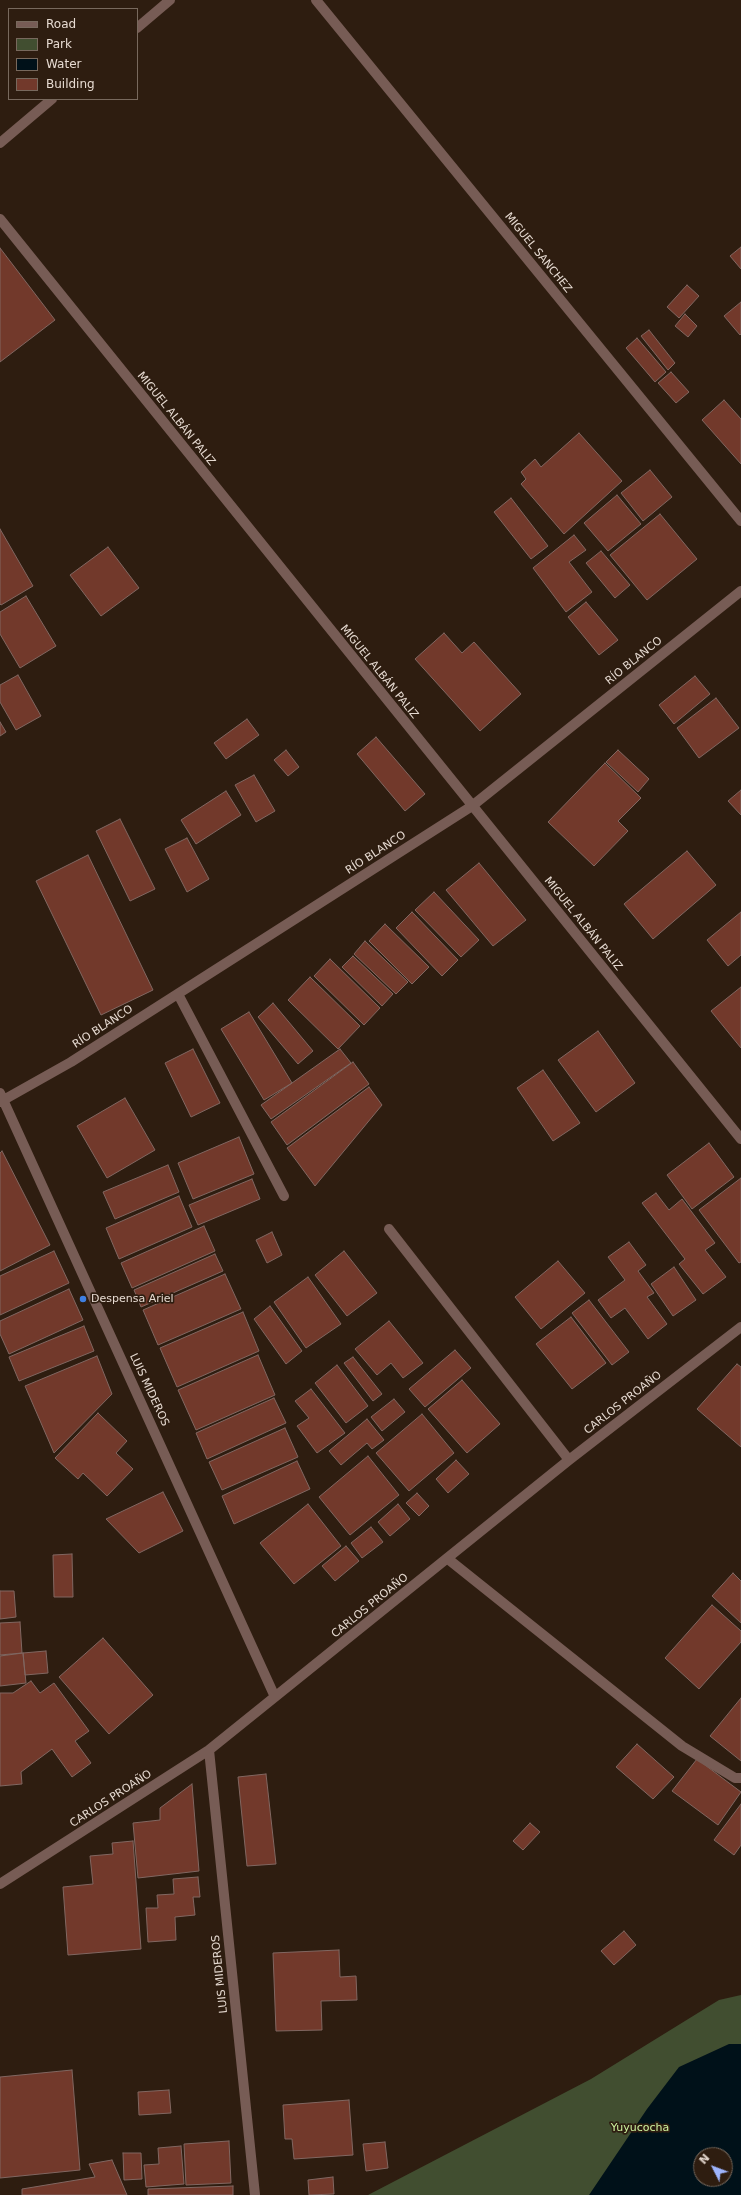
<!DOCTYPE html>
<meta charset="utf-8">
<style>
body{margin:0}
#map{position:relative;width:741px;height:2195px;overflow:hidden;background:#2e1d10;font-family:"DejaVu Sans",sans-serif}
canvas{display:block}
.legend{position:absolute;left:8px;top:8px;width:130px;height:92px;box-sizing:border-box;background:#2e1d10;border:1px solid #78695d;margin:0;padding:5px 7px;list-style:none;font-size:12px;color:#e6dad1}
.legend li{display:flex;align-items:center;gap:8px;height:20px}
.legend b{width:20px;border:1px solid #78695d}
.north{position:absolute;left:693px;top:2147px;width:40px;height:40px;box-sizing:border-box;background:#2e1d10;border:1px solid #78695d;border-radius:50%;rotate:312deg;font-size:11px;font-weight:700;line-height:16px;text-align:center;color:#e6dad1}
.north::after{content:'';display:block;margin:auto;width:14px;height:18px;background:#9db4fd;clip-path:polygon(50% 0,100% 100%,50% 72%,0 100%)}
</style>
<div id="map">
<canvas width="741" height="2195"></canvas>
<ul class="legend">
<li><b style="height:5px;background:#775c55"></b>Road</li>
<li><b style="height:11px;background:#414e30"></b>Park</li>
<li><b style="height:11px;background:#001119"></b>Water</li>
<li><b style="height:11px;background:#72392b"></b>Building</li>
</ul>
<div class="north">N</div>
</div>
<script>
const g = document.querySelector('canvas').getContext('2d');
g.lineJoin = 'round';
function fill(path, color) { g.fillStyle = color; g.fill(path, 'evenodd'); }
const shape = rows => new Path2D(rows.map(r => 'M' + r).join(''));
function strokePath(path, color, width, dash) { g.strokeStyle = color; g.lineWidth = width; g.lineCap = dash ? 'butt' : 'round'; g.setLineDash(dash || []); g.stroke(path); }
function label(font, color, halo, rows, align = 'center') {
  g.font = font + ' "DejaVu Sans",sans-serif'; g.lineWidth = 3.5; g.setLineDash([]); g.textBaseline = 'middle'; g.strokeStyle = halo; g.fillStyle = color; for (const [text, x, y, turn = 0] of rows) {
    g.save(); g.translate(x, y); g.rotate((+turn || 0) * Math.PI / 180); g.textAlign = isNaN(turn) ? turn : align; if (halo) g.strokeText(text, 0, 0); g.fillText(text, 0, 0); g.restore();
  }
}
const green = shape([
 [741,1995,741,2195,368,2195,591,2079,719,2000],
 [701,2155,725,2155,725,2179,701,2179]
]);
const water = shape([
 [729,2044,741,2044,741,2195,589,2195,647,2109,679,2067],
 [701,2155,725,2155,725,2179,701,2179]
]);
const building = shape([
 [741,247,741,269,730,256,741,247],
 [0,248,55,320,0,362,0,248],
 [687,285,699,296,679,318,667,307,687,285],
 [741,302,741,334,740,335,724,316,741,302],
 [685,314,697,326,688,337,675,326,685,314],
 [649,330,675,363,668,370,641,336,649,330],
 [637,338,666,372,655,382,626,348,637,338],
 [671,372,689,392,676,403,658,383,671,372],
 [724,400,741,419,741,464,702,420,724,400],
 [579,433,622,481,564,534,521,484,526,479,521,472,535,459,541,467,579,433],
 [650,470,672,497,643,521,621,493,650,470],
 [617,495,641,524,608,551,584,523,617,495],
 [511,498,548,546,531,559,494,512,511,498],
 [660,514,697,559,647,600,610,555,660,514],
 [0,529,33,586,1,605,0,604,0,529],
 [574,535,586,550,569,562,592,592,566,612,533,568,574,535],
 [108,547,139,588,101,616,70,575,108,547],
 [601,551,630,585,615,598,586,563,601,551],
 [26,596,56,646,20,668,0,634,0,612,26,596],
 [586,602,618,640,599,655,568,617,586,602],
 [444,633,462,653,474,642,521,694,480,731,415,659,444,633],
 [18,675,41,716,16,730,0,702,0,685,18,675],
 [695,676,710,694,674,724,659,705,695,676],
 [716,698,739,728,699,758,677,728,716,698],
 [247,719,259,735,226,759,214,743,247,719],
 [0,722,6,732,0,736,0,722],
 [376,737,425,794,405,811,357,754,376,737],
 [286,750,299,767,288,776,274,760,286,750],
 [618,750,649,779,638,792,606,762,618,750],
 [605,763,641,798,618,821,628,831,594,866,548,822,605,763],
 [254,775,275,811,256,822,235,785,254,775],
 [741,790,741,815,728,801,741,790],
 [226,791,241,815,196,844,181,820,226,791],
 [120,819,155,889,130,901,96,831,120,819],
 [187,838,209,879,187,892,165,849,187,838],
 [687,851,716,885,653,939,624,904,687,851],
 [88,855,153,990,101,1015,36,881,88,855],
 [479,863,526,920,493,946,446,890,479,863],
 [434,892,479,940,461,957,415,910,434,892],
 [412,912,458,960,442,976,396,928,412,912],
 [741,912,741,955,728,966,707,940,741,912],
 [385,924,429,967,412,984,369,941,385,924],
 [365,941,408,982,396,994,354,954,365,941],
 [353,956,393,994,382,1006,342,967,353,956],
 [330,959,380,1008,364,1025,314,976,330,959],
 [310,977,360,1026,338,1049,288,1000,310,977],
 [741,987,741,1048,711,1011,741,987],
 [273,1003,313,1051,298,1064,258,1017,273,1003],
 [249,1012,292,1083,264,1100,221,1029,249,1012],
 [598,1031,635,1083,596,1112,558,1060,598,1031],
 [193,1049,220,1103,191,1117,165,1063,193,1049],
 [340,1049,351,1063,271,1119,261,1105,340,1049],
 [353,1062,369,1084,287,1145,271,1122,353,1062],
 [543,1070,580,1123,553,1141,517,1088,543,1070],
 [369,1087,382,1105,315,1186,287,1148,369,1087],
 [125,1098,155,1150,107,1178,77,1126,125,1098],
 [239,1137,254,1174,193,1199,178,1163,239,1137],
 [709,1143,734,1177,692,1209,667,1175,709,1143],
 [2,1151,50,1245,0,1271,0,1153,2,1151],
 [168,1165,179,1192,115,1219,103,1192,168,1165],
 [741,1178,741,1262,739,1263,699,1210,741,1178],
 [252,1179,260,1199,198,1225,189,1205,252,1179],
 [656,1193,669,1210,682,1199,715,1243,705,1250,726,1277,703,1294,679,1264,685,1259,642,1203,656,1193],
 [179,1196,192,1227,119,1259,106,1228,179,1196],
 [204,1226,215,1251,132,1288,121,1263,204,1226],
 [272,1232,282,1255,267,1263,256,1240,272,1232],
 [629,1242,646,1265,638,1271,654,1293,647,1297,667,1324,648,1339,625,1308,611,1318,598,1300,625,1280,608,1257,629,1242],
 [54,1251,69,1283,0,1315,0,1276,54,1251],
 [344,1251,377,1293,347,1316,315,1275,344,1251],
 [215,1254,223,1271,141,1307,134,1290,215,1254],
 [558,1261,585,1293,541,1329,515,1297,558,1261],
 [674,1267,696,1300,673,1316,651,1284,674,1267],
 [225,1274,241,1309,158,1345,143,1310,225,1274],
 [308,1277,341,1324,306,1348,274,1302,308,1277],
 [69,1289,83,1320,9,1354,0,1334,0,1321,69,1289],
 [589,1300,629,1352,612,1365,572,1313,589,1300],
 [270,1306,302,1351,286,1364,254,1319,270,1306],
 [243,1312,259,1351,177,1387,160,1348,243,1312],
 [571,1317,606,1363,572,1389,536,1344,571,1317],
 [389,1321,423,1363,403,1378,391,1363,377,1375,355,1349,389,1321],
 [84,1326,94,1351,19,1381,9,1357,84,1326],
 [455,1350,471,1368,425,1407,409,1389,455,1350],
 [258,1355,275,1395,196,1430,178,1390,258,1355],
 [97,1356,112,1394,54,1453,25,1386,97,1356],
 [353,1357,382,1394,373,1401,344,1363,353,1357],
 [737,1364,741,1367,741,1447,697,1409,737,1364],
 [337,1365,368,1406,346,1423,315,1383,337,1365],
 [462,1380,500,1424,467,1453,428,1409,462,1380],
 [311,1389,345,1433,317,1453,297,1426,309,1418,295,1401,311,1389],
 [274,1398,286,1423,207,1459,196,1433,274,1398],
 [394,1399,405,1412,382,1431,371,1417,394,1399],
 [98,1413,127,1441,116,1453,133,1469,107,1496,83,1473,78,1479,55,1458,98,1413],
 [422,1414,454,1453,409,1491,376,1453,422,1414],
 [367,1419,384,1440,372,1449,367,1443,341,1465,329,1451,367,1419],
 [285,1428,298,1457,222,1490,209,1462,285,1428],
 [368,1456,399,1495,350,1535,319,1497,368,1456],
 [456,1460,469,1474,448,1493,436,1479,456,1460],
 [297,1461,310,1489,234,1524,222,1496,297,1461],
 [163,1492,183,1531,139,1553,106,1519,163,1492],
 [417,1493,429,1506,419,1516,406,1503,417,1493],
 [308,1504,341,1546,294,1584,260,1543,308,1504],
 [398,1504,410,1519,390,1536,378,1522,398,1504],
 [371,1527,383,1542,362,1558,351,1543,371,1527],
 [346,1546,359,1561,335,1581,322,1566,346,1546],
 [72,1554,73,1597,54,1597,53,1555,72,1554],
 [733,1573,741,1581,741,1623,712,1596,733,1573],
 [0,1591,14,1591,16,1617,0,1619,0,1591],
 [712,1605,741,1631,741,1642,699,1689,665,1658,712,1605],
 [20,1622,22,1653,0,1655,0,1623,20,1622],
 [103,1638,153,1695,109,1734,59,1677,103,1638],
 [46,1651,48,1673,25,1675,23,1653,46,1651],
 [23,1653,26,1683,0,1686,0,1656,23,1653],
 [31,1681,40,1693,54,1683,89,1731,75,1741,91,1763,72,1777,52,1749,21,1772,22,1784,0,1786,0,1693,13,1693,31,1681],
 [741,1698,741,1761,710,1736,741,1698],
 [637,1744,674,1777,653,1799,616,1767,637,1744],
 [697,1759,741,1792,718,1825,672,1791,697,1759],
 [266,1774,276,1864,247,1866,238,1777,266,1774],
 [192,1784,199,1871,138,1878,133,1823,160,1820,160,1808,192,1784],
 [741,1804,741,1845,734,1855,714,1840,741,1804],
 [530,1823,540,1832,523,1850,513,1841,530,1823],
 [133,1841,141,1949,68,1955,63,1887,93,1884,90,1856,113,1854,112,1843,133,1841],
 [198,1877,200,1897,193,1897,195,1915,175,1917,176,1940,148,1942,146,1908,158,1908,157,1895,174,1894,173,1879,198,1877],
 [624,1931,636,1945,614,1965,601,1951,624,1931],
 [339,1950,340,1977,356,1976,357,2000,321,2001,322,2030,276,2031,273,1953,339,1950],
 [72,2070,80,2170,0,2178,0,2077,72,2070],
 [169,2090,171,2113,139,2115,138,2092,169,2090],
 [349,2100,353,2155,294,2159,292,2139,285,2139,283,2105,349,2100],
 [229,2141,231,2183,186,2185,184,2144,229,2141],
 [385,2142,388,2168,366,2171,363,2144,385,2142],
 [181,2146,184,2184,146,2187,144,2165,159,2164,158,2148,181,2146],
 [123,2153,141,2153,142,2179,124,2180,123,2153],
 [112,2160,127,2195,22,2195,22,2189,95,2177,89,2164,112,2160],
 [333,2177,334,2194,309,2195,308,2180,333,2177],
 [233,2186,233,2195,148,2195,148,2189,233,2186]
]);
const minor = shape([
 [316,0,741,521],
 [137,28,170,0],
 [0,143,52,99],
 [0,219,741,1139],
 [178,994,284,1196],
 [0,1093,275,1697],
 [0,1102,71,1062,472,806,741,591],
 [389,1229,569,1460],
 [448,1559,682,1746,735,1778,741,1778],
 [209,1750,255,2195],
 [0,1884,209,1750,569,1460,741,1327]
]);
const markers = [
 [83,1299,4,"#3f7fe0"]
];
const streetNames = [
 ["MIGUEL SANCHEZ",538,253,51],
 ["MIGUEL ALBÁN PALIZ",176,419,51],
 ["RÍO BLANCO",634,661,-39],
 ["MIGUEL ALBÁN PALIZ",379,672,51],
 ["RÍO BLANCO",376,853,-33],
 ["MIGUEL ALBÁN PALIZ",583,924,51],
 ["RÍO BLANCO",103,1027,-33],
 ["LUIS MIDEROS",149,1390,65],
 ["CARLOS PROAÑO",623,1403,-38],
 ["CARLOS PROAÑO",370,1606,-39],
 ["CARLOS PROAÑO",111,1799,-33],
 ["LUIS MIDEROS",220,1974,-96]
];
const poiNames = [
 ["Despensa Ariel",91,1299]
];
const parkNames = [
 ["Yuyucocha",640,2128]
];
fill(green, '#414e30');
fill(water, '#001119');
fill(building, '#72392b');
strokePath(building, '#816761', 1);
strokePath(minor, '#775c55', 10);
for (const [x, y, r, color] of markers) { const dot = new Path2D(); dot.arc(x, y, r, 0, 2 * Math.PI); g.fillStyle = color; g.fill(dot); strokePath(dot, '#2e1d10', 1.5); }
label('11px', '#e6dad1', '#2e1d10', streetNames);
label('11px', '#e6dad1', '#2e1d10', poiNames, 'left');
label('11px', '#cef3a0', '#2e1d10', parkNames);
</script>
